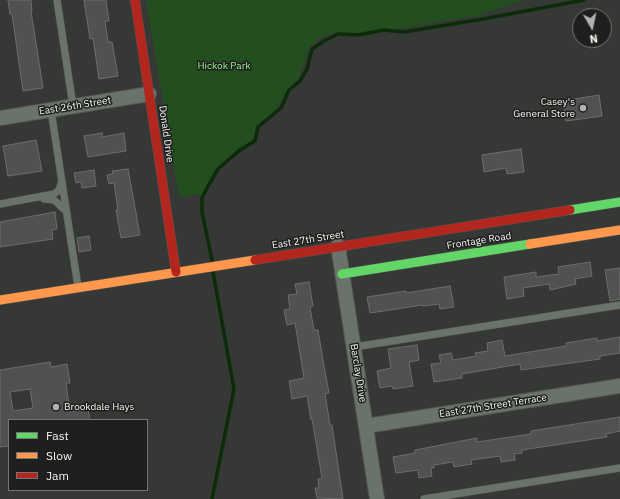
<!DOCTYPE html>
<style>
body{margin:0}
#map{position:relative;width:620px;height:499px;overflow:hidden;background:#363835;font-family:"IBM Plex Sans",sans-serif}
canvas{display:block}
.legend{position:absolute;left:8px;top:419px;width:140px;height:72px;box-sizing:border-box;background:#1e201d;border:1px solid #737572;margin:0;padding:5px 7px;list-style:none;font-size:12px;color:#f3f5f2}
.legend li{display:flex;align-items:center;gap:8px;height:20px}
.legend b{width:20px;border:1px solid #737572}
.north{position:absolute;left:572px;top:8px;width:40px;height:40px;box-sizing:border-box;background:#1e201d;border:1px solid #737572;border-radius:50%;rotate:171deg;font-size:11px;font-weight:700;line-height:16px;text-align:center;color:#f3f5f2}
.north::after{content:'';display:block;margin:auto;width:14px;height:18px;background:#b1b3b0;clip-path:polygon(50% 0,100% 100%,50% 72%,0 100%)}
</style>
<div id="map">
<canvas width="620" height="499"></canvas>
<ul class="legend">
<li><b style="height:5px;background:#63d668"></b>Fast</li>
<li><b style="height:5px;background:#ff974d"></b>Slow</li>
<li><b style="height:5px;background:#b3261e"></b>Jam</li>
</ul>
<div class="north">N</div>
</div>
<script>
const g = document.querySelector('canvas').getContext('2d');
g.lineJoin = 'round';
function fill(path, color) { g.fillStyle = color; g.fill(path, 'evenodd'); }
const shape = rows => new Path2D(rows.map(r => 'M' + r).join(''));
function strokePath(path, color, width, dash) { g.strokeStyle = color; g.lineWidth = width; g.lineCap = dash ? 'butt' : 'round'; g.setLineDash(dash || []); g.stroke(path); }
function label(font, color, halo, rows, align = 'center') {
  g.font = font + ' "IBM Plex Sans",sans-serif'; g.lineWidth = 3; g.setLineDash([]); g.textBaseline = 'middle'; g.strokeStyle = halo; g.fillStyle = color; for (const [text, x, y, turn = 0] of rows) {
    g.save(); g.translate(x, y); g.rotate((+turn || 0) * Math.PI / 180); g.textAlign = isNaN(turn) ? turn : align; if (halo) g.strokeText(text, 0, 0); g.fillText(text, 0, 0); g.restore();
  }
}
const green = shape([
 [146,0,524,0,480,15,404,28,358,33,336,32,319,38,309,48,298,79,288,89,274,112,257,125,253,139,237,150,217,167,202,194,179,197]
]);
const stream = shape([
 [212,260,202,212,202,198,207,188,218,169,240,150,255,141,258,127,281,108,289,90,300,81,307,69,312,49,324,41,338,34,358,35,384,30,404,32,483,19,584,0],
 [212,499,234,389,213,272]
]);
const building = shape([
 [8,0,31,0,32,11,31,11,43,88,23,91,12,14,10,14,8,0],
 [84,0,106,0,109,21,105,21,108,42,112,42,118,76,99,79,93,38,90,39,84,0],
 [599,95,602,116,566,121,563,101,599,95],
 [102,133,102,137,124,133,126,151,88,157,84,136,102,133],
 [36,140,42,171,8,176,3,146,36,140],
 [521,149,524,172,507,174,506,168,484,172,482,155,521,149],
 [128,169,140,235,121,238,116,210,118,210,114,183,109,184,107,175,113,174,112,171,128,169],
 [94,170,96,186,82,188,81,182,76,183,74,173,94,170],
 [55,212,57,229,52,230,53,239,0,247,0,222,55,212],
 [89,236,91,250,79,252,77,238,89,236],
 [590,262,592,276,575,279,576,284,550,290,549,284,523,288,524,296,507,299,504,277,536,272,536,277,559,274,558,267,590,262],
 [620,268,620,299,610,301,605,270,620,268],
 [309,282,313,306,310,307,314,330,318,330,324,366,329,393,325,394,330,425,332,425,343,499,317,498,315,488,319,488,318,479,322,478,312,419,311,420,307,396,292,399,289,381,304,378,295,323,287,325,284,310,290,309,288,295,297,294,295,284,309,282],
 [450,286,454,307,440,309,439,304,423,306,423,305,370,313,367,297,406,291,406,293,450,286],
 [620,337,620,353,600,356,600,359,521,370,520,364,462,374,462,378,434,382,431,364,441,363,439,355,451,353,453,360,476,356,475,353,488,351,487,343,502,340,505,356,566,346,566,343,597,338,597,341,620,337],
 [417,345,419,360,409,362,413,386,393,389,392,386,380,388,377,371,391,368,388,349,417,345],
 [50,362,51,367,67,364,70,383,66,383,70,412,88,409,90,420,9,420,9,446,0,447,0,370,50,362],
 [30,389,33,408,13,411,10,392,30,389],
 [620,417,620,431,606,434,607,437,522,450,522,453,514,454,515,460,501,462,500,456,471,460,472,464,454,467,453,462,434,465,434,468,431,468,432,476,419,478,418,470,396,473,393,457,415,453,415,450,477,438,477,442,531,434,531,431,620,417]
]);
const lane = shape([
 [57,0,73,106],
 [51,110,78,287],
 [44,199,54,200,66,211],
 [0,204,54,194,59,190,61,184],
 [354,347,620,305],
 [424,499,620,468]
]);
const street = shape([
 [0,118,149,94],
 [338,246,377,499],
 [366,426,620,386]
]);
const fast = shape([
 [570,210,620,202],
 [342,274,530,244]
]);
const slow = shape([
 [530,244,620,230],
 [0,300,255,260]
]);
const jam = shape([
 [135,0,176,272],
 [255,260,570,210]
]);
const markers = [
 [583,108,4,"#b1b3b0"],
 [56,407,4,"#b1b3b0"]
];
const parkNames = [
 ["Hickok Park",224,66]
];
const poiNames = [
 ["Casey's",575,102],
 ["General Store",575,114],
 ["Brookdale Hays",64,407,"left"]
];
const streetNames = [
 ["East 26th Street",75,106,-9],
 ["Donald Drive",166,134,82],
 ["East 27th Street",308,240,-9],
 ["Frontage Road",479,241,-9],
 ["Barclay Drive",358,373,81],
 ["East 27th Street Terrace",493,406,-9]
];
fill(green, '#234e1f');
strokePath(stream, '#0b2b09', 3.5);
fill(building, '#515150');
strokePath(building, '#6d6d6d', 1);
strokePath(lane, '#545554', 8);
strokePath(street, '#545554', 16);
strokePath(fast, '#545554', 10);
strokePath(slow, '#545554', 10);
strokePath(jam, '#545554', 10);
strokePath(lane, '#6a7369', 7);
strokePath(street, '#6a7369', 14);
strokePath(fast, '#63d668', 9);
strokePath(slow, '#ff974d', 9);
strokePath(jam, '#b3261e', 9);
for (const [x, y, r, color] of markers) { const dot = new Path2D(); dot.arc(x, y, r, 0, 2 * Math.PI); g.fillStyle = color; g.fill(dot); strokePath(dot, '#1e201d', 1.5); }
label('10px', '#9cf294', '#1e201d', parkNames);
label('10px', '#f3f5f2', '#1e201d', poiNames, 'right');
label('10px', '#f3f5f2', '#1e201d', streetNames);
</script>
